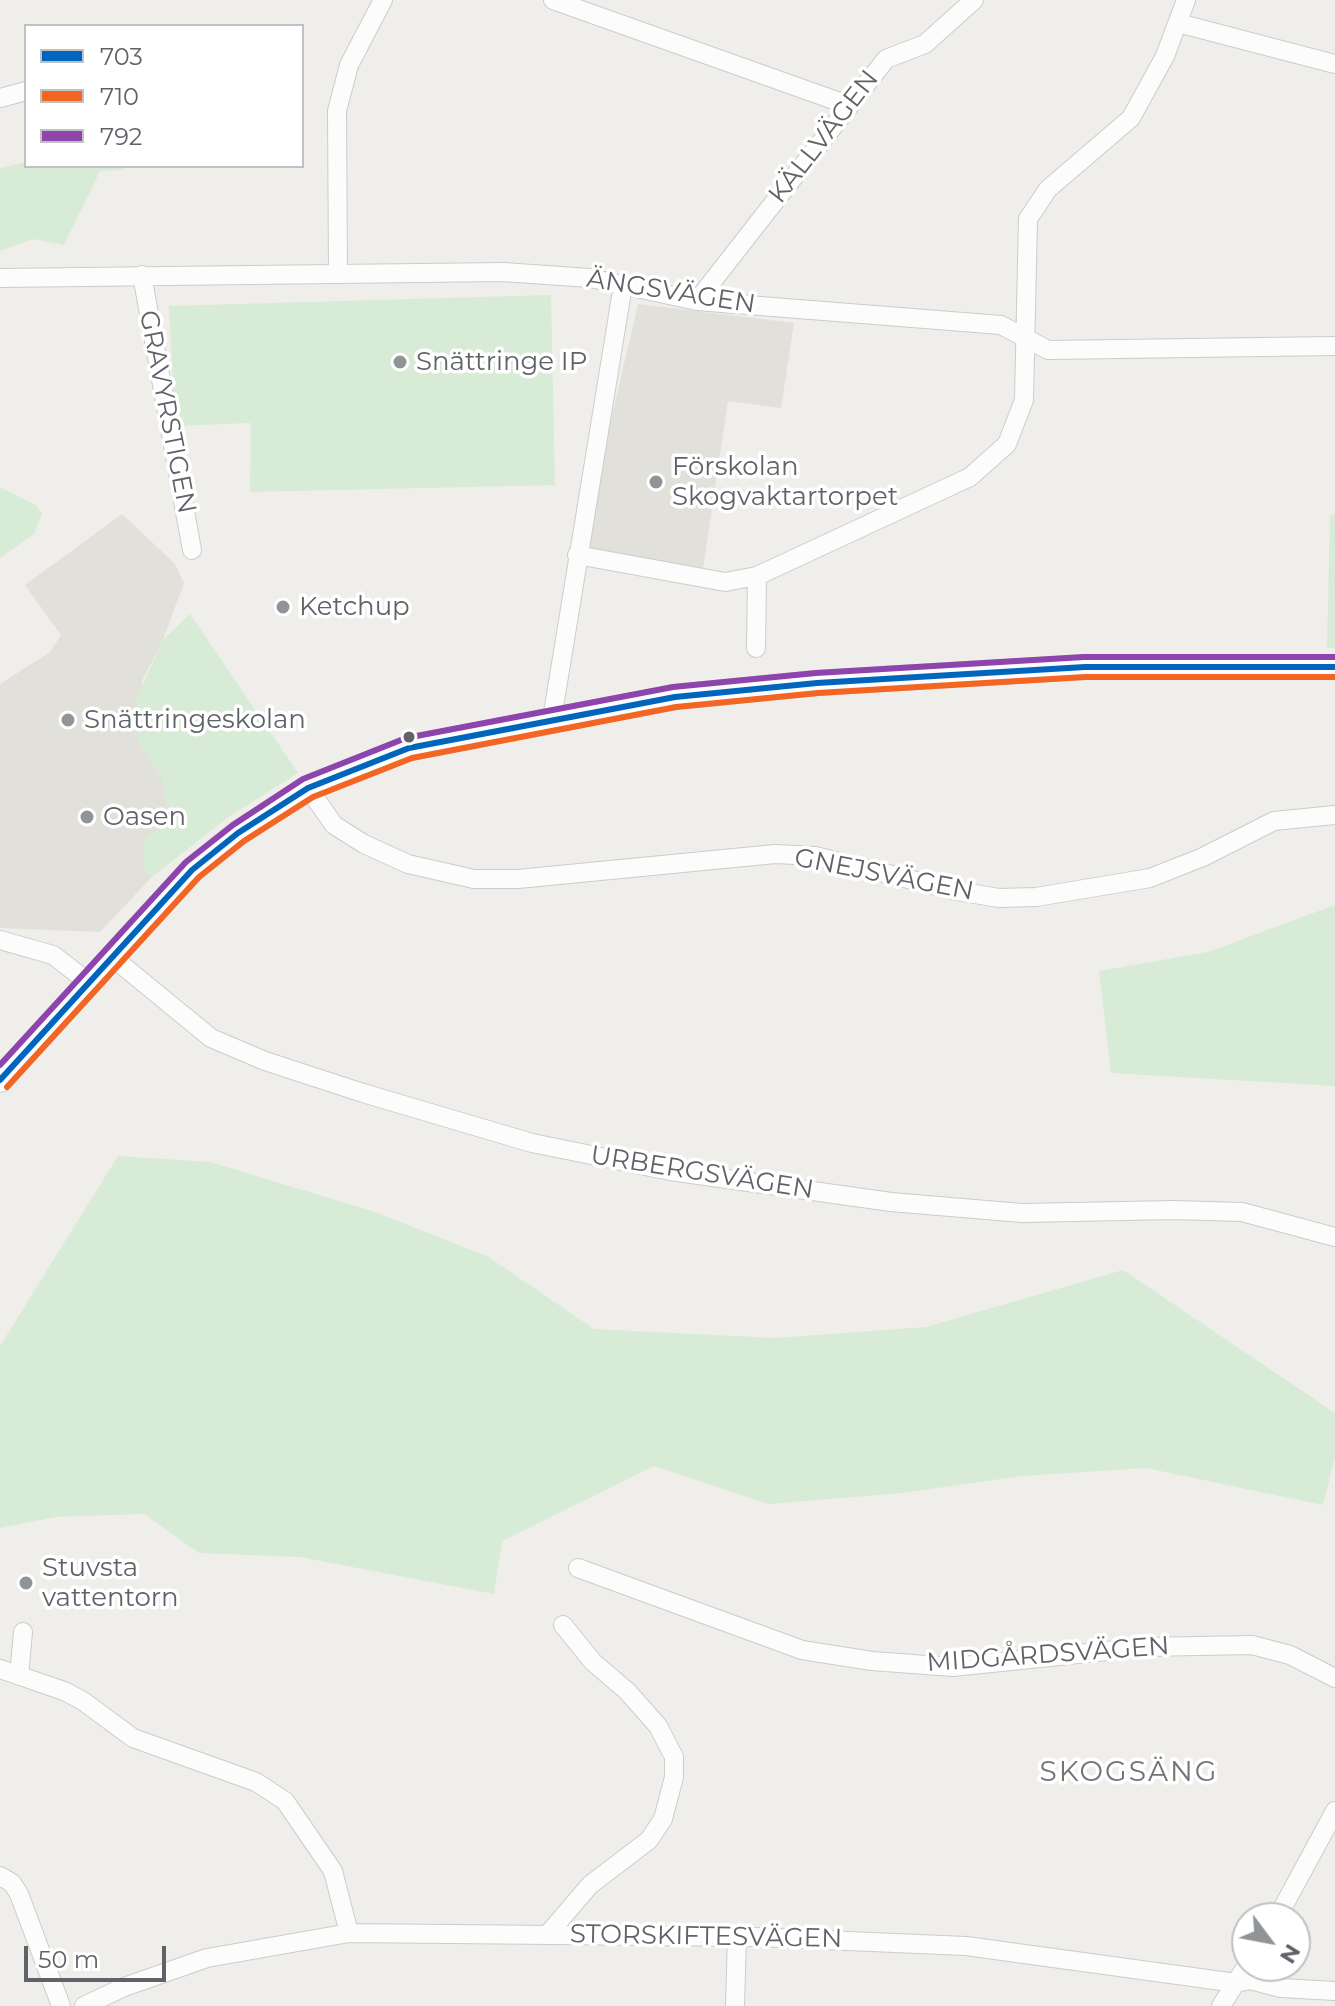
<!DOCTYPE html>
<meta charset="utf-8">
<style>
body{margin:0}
#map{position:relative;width:1335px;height:2006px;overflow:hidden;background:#efeeea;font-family:Montserrat,sans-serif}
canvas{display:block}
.legend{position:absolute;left:24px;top:24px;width:280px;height:144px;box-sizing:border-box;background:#fff;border:2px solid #bfc1c3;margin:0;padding:10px 14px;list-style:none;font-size:24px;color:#5f6368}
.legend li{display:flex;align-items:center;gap:16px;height:40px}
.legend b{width:40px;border:2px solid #bfc1c3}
.north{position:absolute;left:1231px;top:1902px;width:80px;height:80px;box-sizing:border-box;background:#fff;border:2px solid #bfc1c3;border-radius:50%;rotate:122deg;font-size:22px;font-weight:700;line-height:32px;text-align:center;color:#5f6368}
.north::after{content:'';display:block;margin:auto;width:28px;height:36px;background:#919496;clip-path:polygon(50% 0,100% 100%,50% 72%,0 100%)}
.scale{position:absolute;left:24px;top:1946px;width:142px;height:36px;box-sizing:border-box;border:4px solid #5f6368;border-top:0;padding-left:10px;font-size:24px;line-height:28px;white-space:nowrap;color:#5f6368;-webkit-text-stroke:6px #fff;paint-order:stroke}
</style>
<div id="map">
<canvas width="1335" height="2006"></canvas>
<ul class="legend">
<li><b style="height:10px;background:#0065bd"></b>703</li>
<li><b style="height:10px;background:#f26522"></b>710</li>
<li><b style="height:10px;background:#8e44ad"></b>792</li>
</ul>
<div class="north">N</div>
<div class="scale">50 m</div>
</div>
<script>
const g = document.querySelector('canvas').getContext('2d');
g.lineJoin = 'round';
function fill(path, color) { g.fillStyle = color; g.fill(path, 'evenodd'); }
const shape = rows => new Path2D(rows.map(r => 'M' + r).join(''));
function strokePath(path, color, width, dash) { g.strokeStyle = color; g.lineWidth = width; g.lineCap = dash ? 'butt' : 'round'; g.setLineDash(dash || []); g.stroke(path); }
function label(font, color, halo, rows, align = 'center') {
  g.font = font + ' Montserrat,sans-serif'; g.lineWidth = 7; g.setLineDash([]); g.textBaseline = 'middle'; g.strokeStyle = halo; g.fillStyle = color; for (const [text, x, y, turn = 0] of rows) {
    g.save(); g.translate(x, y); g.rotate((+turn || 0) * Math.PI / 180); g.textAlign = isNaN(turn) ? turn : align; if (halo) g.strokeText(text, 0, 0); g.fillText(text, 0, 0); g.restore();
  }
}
const education = shape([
 [638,304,794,323,781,408,728,401,702,575,579,557],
 [122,514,175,564,184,583,163,640,142,681,138,742,163,779,167,813,144,867,151,878,100,932,0,928,0,684,50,652,61,635,25,585]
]);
const green = shape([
 [26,162,26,166,126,166,122,170,100,171,64,245,32,239,0,251,0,168],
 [551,295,555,485,250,492,251,423,175,426,169,306],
 [0,487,36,505,42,514,34,534,0,558],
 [1330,515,1335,515,1335,648,1327,648],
 [190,614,298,773,227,818,151,878,144,867,143,840,159,828,167,812,162,779,138,742,136,699,163,640],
 [1335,905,1335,1086,1111,1073,1099,971,1208,952],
 [118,1156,210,1162,372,1211,487,1256,594,1329,775,1338,926,1327,1123,1270,1335,1413,1335,1457,1323,1505,1146,1468,1022,1476,902,1493,768,1504,654,1466,502,1541,494,1594,300,1557,199,1553,144,1514,56,1517,0,1528,0,1346]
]);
const minor = shape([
 [553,0,848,105],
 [1178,23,1335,64],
 [0,98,26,91],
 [338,272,337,111,349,65,383,0],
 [142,275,192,550],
 [0,278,503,272,590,278,697,301,1001,325,1048,350,1335,346],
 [697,301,886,59,925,44,974,0],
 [577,555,725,582,757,576,970,477,1007,444,1024,400,1028,219,1048,189,1131,118,1165,56,1186,0],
 [756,648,757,576],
 [552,719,623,285],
 [308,788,334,825,364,844,408,864,474,879,518,879,775,854,815,856,957,891,999,898,1036,897,1150,878,1203,857,1274,821,1335,815],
 [0,940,53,955,88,982],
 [111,956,211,1038,265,1061,363,1093,532,1143,670,1171,891,1202,1022,1213,1174,1210,1242,1212,1335,1237],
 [578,1568,802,1650,872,1661,953,1667,1145,1647,1252,1645,1290,1655,1335,1678],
 [0,1669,64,1691,83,1701,133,1738,256,1782,285,1801,333,1871,349,1933],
 [19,1676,23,1632],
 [0,1876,12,1883,19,1894,61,2006],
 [1277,1918,1335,1811],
 [548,1934,590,1885,649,1840,663,1819,674,1777,674,1757,658,1726,627,1691,593,1662,563,1625],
 [84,2006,124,1987,207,1958,349,1933,754,1937,966,1946,1236,1983,1250,1980,1281,1988,1335,1991],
 [735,2006,737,1937],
 [1221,2006,1247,1965]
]);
const tertiary = shape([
 [0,1080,192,870,238,833,308,788,409,748,675,697,817,683,1085,667,1335,667]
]);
const bus1 = shape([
 [0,1080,192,870,238,833,308,788,409,748,675,697,817,683,1085,667,1335,667]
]);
const bus2 = shape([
 [7,1087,199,877,244,841,313,797,412,758,676,707,818,693,1085,677,1335,677]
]);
const bus3 = shape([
 [0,1065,186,862,233,825,303,779,406,738,673,687,816,673,1084,657,1335,657]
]);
const markers = [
 [400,362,8,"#919496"],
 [656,482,8,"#919496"],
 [283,607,8,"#919496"],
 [68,720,8,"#919496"],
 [409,737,7,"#5f6368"],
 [87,817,8,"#919496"],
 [26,1583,8,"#919496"]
];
const streetNames = [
 ["KÄLLVÄGEN",824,137,-52],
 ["ÄNGSVÄGEN",671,292,9],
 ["GRAVYRSTIGEN",167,412,79],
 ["GNEJSVÄGEN",884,875,11],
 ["URBERGSVÄGEN",702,1173,9],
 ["MIDGÅRDSVÄGEN",1048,1655,-4],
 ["STORSKIFTESVÄGEN",706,1937,1]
];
const poiNames = [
 ["Snättringe IP",416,362],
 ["Förskolan",672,467],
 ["Skogvaktartorpet",672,497],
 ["Ketchup",299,607],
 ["Snättringeskolan",84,720],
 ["Oasen",103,817],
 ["Stuvsta",42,1568],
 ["vattentorn",42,1598]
];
const neighbourhoodNames = [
 ["SKOGSÄNG",1129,1773]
];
fill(education, '#e2e0da');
fill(green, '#d8ebd6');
strokePath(minor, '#cbcccc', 20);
strokePath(tertiary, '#cbcccc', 26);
strokePath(minor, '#fdfcfc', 18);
strokePath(tertiary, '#fdfcfc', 24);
strokePath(bus1, '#0065bd', 6);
strokePath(bus2, '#f26522', 6);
strokePath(bus3, '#8e44ad', 6);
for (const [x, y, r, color] of markers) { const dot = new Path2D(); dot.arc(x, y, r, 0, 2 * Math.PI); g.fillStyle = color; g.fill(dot); strokePath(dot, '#fff', 3); }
label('26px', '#5f6368', '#fff', streetNames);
label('26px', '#5f6368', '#fff', poiNames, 'left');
g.letterSpacing = '2px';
label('28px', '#70757a', '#fff', neighbourhoodNames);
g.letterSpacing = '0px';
</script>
